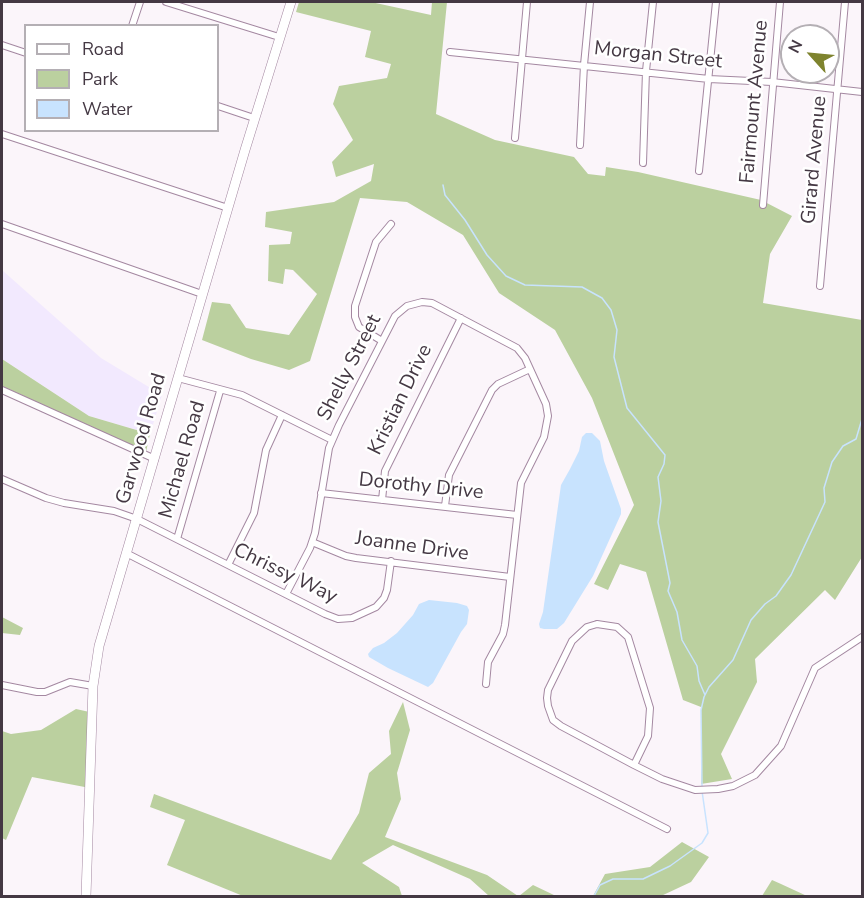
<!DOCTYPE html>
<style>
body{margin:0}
#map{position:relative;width:864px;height:898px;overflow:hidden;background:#fbf5fa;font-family:"Nunito Sans",sans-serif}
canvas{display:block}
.frame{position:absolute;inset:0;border:3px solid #443843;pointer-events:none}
.legend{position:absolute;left:24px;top:24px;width:195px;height:108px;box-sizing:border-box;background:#fff;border:2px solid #b4afb4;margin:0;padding:8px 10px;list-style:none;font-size:18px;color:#443843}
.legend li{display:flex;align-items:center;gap:12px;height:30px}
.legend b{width:30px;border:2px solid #b4afb4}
.north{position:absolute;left:780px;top:24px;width:60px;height:60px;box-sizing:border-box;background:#fff;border:2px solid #b4afb4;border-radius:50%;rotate:297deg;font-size:16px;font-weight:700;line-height:24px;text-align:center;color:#443843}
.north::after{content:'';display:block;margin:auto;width:21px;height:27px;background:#7e832e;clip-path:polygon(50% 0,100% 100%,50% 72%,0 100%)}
</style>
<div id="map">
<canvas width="864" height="898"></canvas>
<div class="frame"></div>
<ul class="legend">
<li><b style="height:8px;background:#fff"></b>Road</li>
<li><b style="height:16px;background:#bbd09f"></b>Park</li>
<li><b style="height:16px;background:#c8e3fe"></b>Water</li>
</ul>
<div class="north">N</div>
</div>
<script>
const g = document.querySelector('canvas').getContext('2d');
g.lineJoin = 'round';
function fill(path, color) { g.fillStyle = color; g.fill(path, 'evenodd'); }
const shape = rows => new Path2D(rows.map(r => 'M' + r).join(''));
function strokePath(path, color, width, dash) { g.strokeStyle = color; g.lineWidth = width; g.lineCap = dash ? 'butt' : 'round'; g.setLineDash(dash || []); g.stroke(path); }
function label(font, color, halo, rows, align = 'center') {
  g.font = font + ' "Nunito Sans",sans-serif'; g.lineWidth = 5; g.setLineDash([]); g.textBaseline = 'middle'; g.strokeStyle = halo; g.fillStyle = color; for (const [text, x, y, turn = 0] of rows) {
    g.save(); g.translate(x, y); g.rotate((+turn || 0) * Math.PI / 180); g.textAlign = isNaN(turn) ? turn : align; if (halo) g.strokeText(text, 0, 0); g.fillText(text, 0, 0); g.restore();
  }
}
const industrial = shape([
 [2,270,101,358,162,395,150,434,89,416,2,359]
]);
const green = shape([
 [299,2,371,2,431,15,432,2,447,2,436,114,495,140,574,157,588,174,605,176,606,167,638,172,761,200,792,216,770,254,763,303,862,320,862,557,835,600,825,590,755,659,757,682,721,754,732,779,701,784,701,707,683,700,646,572,620,564,608,590,594,584,634,505,592,398,555,330,499,293,463,235,407,202,360,198,310,361,289,370,251,359,202,340,212,302,230,304,246,328,289,335,317,294,293,270,285,269,283,284,268,281,269,245,290,244,292,232,265,227,266,212,334,202,371,181,374,164,336,177,332,162,353,140,333,104,339,86,387,78,391,64,365,57,371,31,296,12],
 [2,359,89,416,150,434,146,452,2,386],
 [2,617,23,628,20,635,2,633],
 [403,702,410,730,397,773,401,799,385,837,487,875,518,896,489,896,470,879,393,845,362,863,399,887,402,896,243,896,167,865,185,820,150,807,154,794,331,860,359,813,369,773,391,754,389,731],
 [76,709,94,713,90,788,32,777,6,840,2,838,2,731,11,734,41,730],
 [682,842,709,857,691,882,661,896,593,896,605,874,650,867],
 [772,880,781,884,807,896,762,896],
 [533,885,556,896,519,896]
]);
const water = shape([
 [586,433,592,433,600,441,604,461,621,509,621,514,593,576,564,623,557,629,544,629,540,628,539,624,543,612,561,485,570,469,579,451,582,437],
 [429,600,457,603,467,606,469,610,467,624,461,632,433,683,428,687,388,668,369,657,368,654,373,648,384,643,397,633,413,615,419,604]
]);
const stream = shape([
 [443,185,445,195,465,220,487,255,506,276,525,285,582,287,602,298,611,310,617,330,614,357,627,408,665,455,664,464,658,477,661,501,658,522,670,583,668,591,677,612,682,640,697,666,699,681,705,695],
 [702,787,701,710,704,697,709,687,733,660,751,620,765,604,776,596,791,575,825,502,824,488,832,462,843,446,856,439,862,419],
 [594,896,600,885,613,879,643,879,670,866,702,843,708,833,702,791]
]);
const street = shape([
 [166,2,279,37],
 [132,26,140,2],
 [2,45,26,53],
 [450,52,709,79,772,82,862,92],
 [218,106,254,118],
 [2,134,228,208],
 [515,138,527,2],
 [580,145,584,65,590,2],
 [643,163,646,71,653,2],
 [699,171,716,2],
 [763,205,780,2],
 [2,224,202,294],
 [820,286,845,2],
 [382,341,359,327,355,317,355,306,376,242,391,224],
 [178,378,242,395,332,440],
 [2,390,155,459],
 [2,479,46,498,64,503,114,511,137,519,325,614,338,619,352,618,376,607,384,598,387,590,391,561],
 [321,493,517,515],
 [382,500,385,471,461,318],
 [445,506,449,475,492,390,498,384,530,369],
 [177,539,220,391],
 [312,542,346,556,356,558,510,577],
 [126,553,667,829],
 [228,565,254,513,266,450,282,415],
 [286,594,310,548,315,533,329,448,339,425,395,316,407,306,422,302,432,303,517,348,525,358,546,404,548,416,544,437,521,483,505,625,503,634,488,662,486,684],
 [597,624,617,627,628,637,650,708,648,736,634,765,561,726,553,720,548,706,547,698,548,690,572,641,587,627,597,624],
 [2,685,37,692,45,692,70,682,93,686],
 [634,765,662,779,695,790,718,789,733,786,755,775,781,746,815,668,862,637]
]);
const secondary = shape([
 [86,896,93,686,99,646,245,150,291,2]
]);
const streetNames = [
 ["Morgan Street",658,56,6],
 ["Fairmount Avenue",755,102,-85],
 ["Girard Avenue",815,160,-85],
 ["Shelly Street",350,368,-63],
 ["Kristian Drive",401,400,-64],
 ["Garwood Road",142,439,-74],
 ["Michael Road",183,460,-74],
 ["Dorothy Drive",421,487,6],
 ["Joanne Drive",412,547,8],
 ["Chrissy Way",285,574,26]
];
fill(industrial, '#f2e9fe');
fill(green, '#bbd09f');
fill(water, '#c8e3fe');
strokePath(stream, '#c8e3fe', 1.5);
strokePath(street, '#a488a1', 8);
strokePath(secondary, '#a488a1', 10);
strokePath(street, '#fff', 6);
strokePath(secondary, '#fff', 9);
label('20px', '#443843', '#fff', streetNames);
</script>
